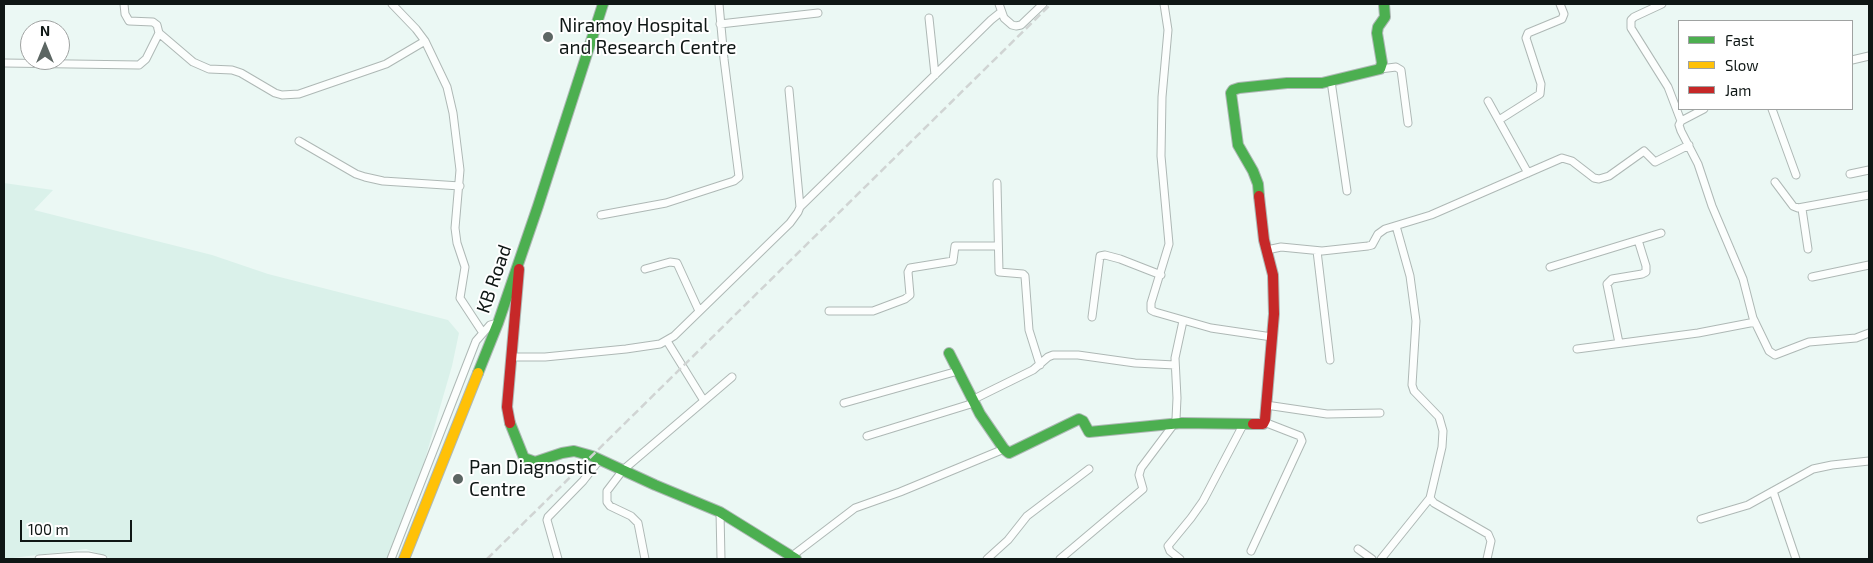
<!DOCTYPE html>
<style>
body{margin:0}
#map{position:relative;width:1873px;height:563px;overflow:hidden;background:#ebf8f4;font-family:"Exo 2",sans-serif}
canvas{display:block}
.frame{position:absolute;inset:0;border:5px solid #0f1715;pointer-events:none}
.legend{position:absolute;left:1678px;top:20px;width:175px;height:90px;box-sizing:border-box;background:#fff;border:1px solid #9fa2a1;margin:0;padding:6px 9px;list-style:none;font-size:15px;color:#0f1715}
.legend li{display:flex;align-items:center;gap:10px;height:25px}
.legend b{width:25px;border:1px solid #9fa2a1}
.north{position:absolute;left:20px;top:20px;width:50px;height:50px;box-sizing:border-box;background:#fff;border:1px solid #9fa2a1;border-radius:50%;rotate:0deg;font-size:14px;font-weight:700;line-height:20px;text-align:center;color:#0f1715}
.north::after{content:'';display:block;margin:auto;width:18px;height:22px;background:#5c6663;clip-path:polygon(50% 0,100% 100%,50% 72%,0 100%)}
.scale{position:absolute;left:20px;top:520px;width:112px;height:22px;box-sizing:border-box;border:2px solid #0f1715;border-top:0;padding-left:6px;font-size:15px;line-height:18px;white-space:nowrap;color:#0f1715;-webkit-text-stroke:4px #fff;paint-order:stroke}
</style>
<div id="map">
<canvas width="1873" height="563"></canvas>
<div class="frame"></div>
<ul class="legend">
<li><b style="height:6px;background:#4caf50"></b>Fast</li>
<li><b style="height:6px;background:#ffc107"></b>Slow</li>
<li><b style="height:6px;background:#c62828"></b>Jam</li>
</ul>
<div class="north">N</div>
<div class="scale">100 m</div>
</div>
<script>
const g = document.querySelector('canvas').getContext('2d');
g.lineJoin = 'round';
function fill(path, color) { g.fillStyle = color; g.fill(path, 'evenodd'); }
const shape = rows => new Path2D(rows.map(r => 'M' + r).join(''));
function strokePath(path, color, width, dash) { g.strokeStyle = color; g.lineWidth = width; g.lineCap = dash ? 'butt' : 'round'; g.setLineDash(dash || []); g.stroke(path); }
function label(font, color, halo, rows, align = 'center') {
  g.font = font + ' "Exo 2",sans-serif'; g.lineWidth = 4; g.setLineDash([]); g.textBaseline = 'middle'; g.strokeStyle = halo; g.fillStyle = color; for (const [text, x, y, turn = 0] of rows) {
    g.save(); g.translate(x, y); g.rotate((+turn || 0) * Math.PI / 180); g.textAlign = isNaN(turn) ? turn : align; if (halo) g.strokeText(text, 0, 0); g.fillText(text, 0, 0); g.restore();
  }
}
const built = shape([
 [4,183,53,190,34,210,212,255,268,274,448,320,459,333,452,366,396,559,113,559,86,549,4,559]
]);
const street = shape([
 [124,4,125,14,129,21,153,22,157,25,159,33,193,62,209,69,232,70,241,73,275,93,282,95,299,94,386,64,425,41],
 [392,4,416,29,425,41,447,87,453,113,460,170,455,228,457,243,465,267,460,298,483,333],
 [999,4,1004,18,1012,25,1016,26,1021,25,1043,4],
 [1164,4,1168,30,1162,97,1161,156,1169,244,1151,303,1151,310,1155,312,1211,328,1272,337],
 [1662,4,1634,17,1631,20,1631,28,1668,87,1681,121,1679,125,1681,131,1698,164,1712,206,1743,279,1753,318,1769,351,1775,355,1809,342,1856,338,1869,333],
 [929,18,935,75],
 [720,24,818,13],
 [1852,60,1869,56],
 [4,63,139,65,146,59,159,33],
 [1380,69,1396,67,1401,70,1408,123],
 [1331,81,1347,191],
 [1488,101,1528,173],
 [1772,109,1796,175],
 [1499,120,1540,94,1541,84,1526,38,1528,33,1562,19,1564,14,1560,4],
 [1681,121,1704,109],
 [299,141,356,174,365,177,383,181,460,186],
 [1850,174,1869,170],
 [1775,182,1793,206,1798,208,1869,195],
 [997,183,999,272,1023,274,1025,276,1029,330,1040,365],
 [800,207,991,20,1001,12],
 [1802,209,1808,249],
 [601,215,666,203,734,181,739,177,724,59,719,4],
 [1396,226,1410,276,1416,321,1412,385,1414,391,1439,417,1443,431,1442,447,1430,498,1434,503,1488,534,1491,541,1487,559],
 [1267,250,1281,247,1322,251,1368,246,1372,245,1378,234,1385,229,1431,215,1562,158,1572,161,1594,178,1599,179,1609,176,1644,151,1655,162,1689,145],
 [1317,251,1330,360],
 [1550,267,1661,233],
 [645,269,670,262,677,263,699,311],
 [1812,277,1869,265],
 [829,311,873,311,905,299,910,295,908,272,910,268,953,261,955,246,998,246],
 [1092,317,1100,256,1105,255,1120,259,1161,275],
 [667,341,704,401],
 [1619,343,1607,284,1612,279,1642,274,1646,272,1646,266,1638,240],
 [1577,349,1698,333,1755,322],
 [513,357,545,357,626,349,660,344,674,336,790,223,798,212,800,207,789,90],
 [972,400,1033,370,1048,357,1053,355,1078,355,1135,363,1175,365],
 [844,403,958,371],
 [1266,405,1327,414,1380,413],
 [867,436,974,403],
 [1773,491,1796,559],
 [720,512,721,559],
 [1701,519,1748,505,1813,469,1832,465,1869,461],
 [1358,549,1372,559],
 [1251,551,1302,441,1300,436,1264,422],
 [792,556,855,508,900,492,1004,449],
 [39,559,77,556,88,556,103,559],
 [391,559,476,341,490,325,498,323],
 [558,559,547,520,548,517,583,481,600,459],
 [645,559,638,523,631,516,610,506,607,502,607,491,623,470,732,377],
 [987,559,1008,540,1027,516,1089,469],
 [1060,559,1143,489,1139,475,1141,468,1174,424,1176,419,1177,398,1175,358,1183,321],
 [1180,559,1170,551,1168,546,1191,518,1203,501,1243,425],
 [1381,559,1430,498]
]);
const fast = shape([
 [1259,196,1258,184,1253,171,1238,145,1231,93,1233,90,1239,88,1287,83,1322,83,1380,69,1382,63,1377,33,1378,27,1385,17,1384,4],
 [949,353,980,414,1004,449,1009,453,1079,419,1083,421,1089,432,1181,423,1253,424],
 [478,373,498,323,538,206,603,4],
 [510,423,524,458,535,462,562,453,574,451,592,456,655,485,720,512,796,559]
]);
const slow = shape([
 [404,559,478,373]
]);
const jam = shape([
 [510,423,507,407,519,269],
 [1253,424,1263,424,1265,420,1274,314,1273,275,1264,240,1259,196]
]);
const rail = shape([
 [487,559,1051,4]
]);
const markers = [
 [548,37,6,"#5c6663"],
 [458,479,6,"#5c6663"]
];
const poiNames = [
 ["Niramoy Hospital",559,26],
 ["and Research Centre",559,48],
 ["Pan Diagnostic",469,468],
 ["Centre",469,490]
];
const streetNames = [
 ["KB Road",494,279,-71]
];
fill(built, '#daf1ea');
strokePath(street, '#aeb8b5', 9);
strokePath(fast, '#aeb8b5', 12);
strokePath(slow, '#aeb8b5', 12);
strokePath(jam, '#aeb8b5', 12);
strokePath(street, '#fcfefd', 7);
strokePath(fast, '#4caf50', 10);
strokePath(slow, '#ffc107', 10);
strokePath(jam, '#c62828', 10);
strokePath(rail, '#d0d4d3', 2.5, [8, 4]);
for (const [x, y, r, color] of markers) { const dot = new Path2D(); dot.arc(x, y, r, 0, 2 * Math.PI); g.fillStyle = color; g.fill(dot); strokePath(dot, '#fff', 2); }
label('19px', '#0f1715', '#fff', poiNames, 'left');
label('19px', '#0f1715', '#fff', streetNames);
</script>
